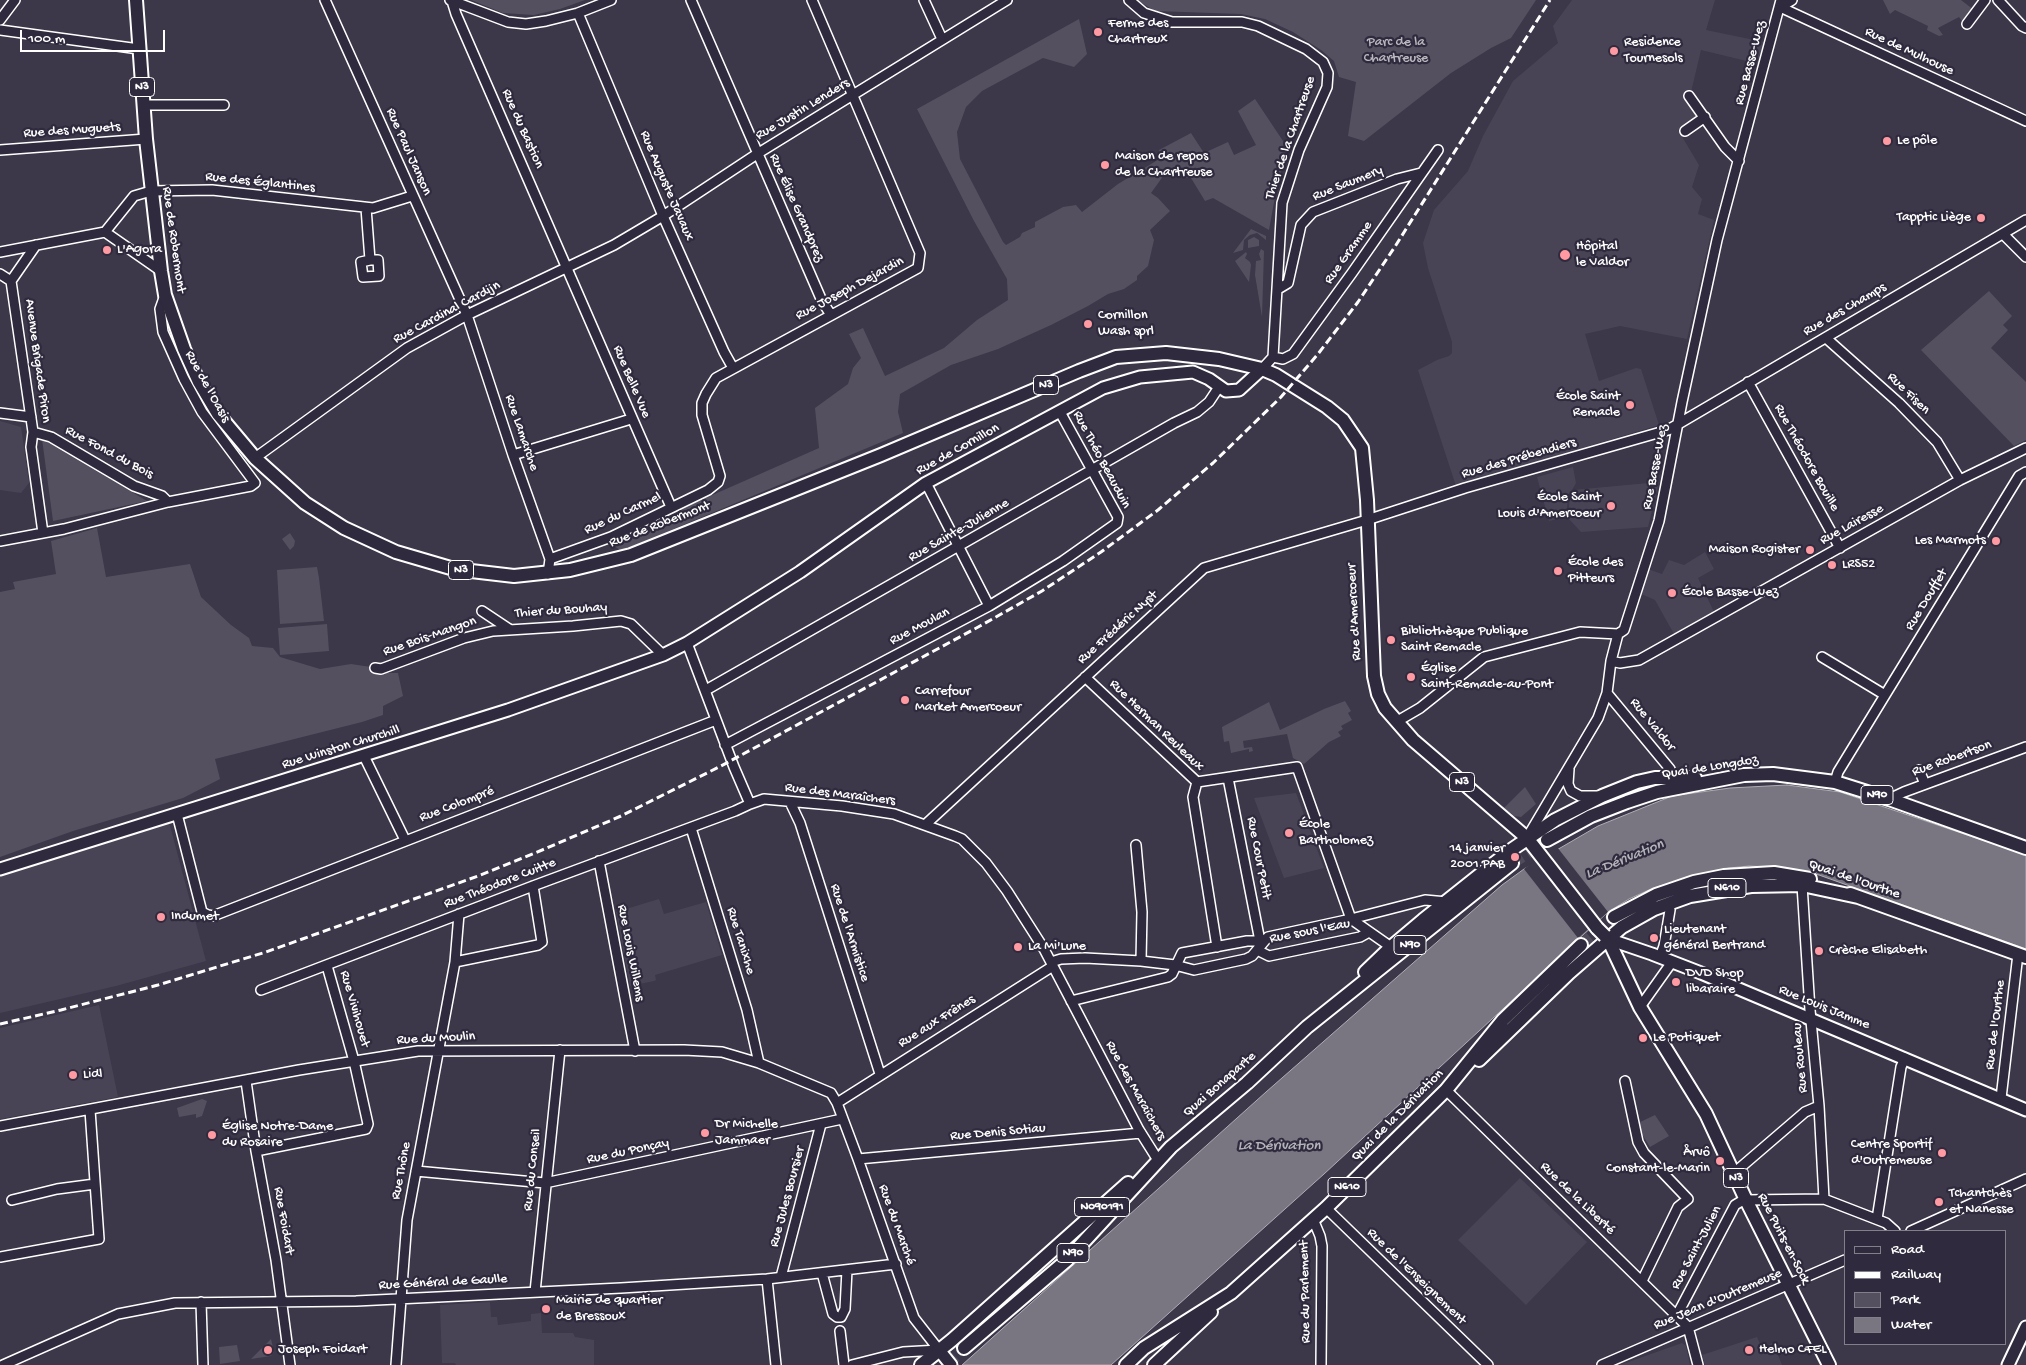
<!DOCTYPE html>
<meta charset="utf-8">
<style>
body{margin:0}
#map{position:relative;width:2026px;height:1365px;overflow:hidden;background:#3c3749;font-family:"Gochi Hand",sans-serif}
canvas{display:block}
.legend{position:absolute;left:1844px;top:1230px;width:162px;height:115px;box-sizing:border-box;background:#2f2a3d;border:1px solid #827f8b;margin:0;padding:6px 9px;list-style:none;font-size:15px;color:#fff}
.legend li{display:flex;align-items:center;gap:10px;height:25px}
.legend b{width:25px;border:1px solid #827f8b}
.scale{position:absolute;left:20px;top:30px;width:145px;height:22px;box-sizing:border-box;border:2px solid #fff;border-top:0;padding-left:6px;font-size:15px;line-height:18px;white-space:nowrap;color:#fff;-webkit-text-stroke:4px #2f2a3d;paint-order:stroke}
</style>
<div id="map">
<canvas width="2026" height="1365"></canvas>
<ul class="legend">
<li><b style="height:6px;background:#2f2a3d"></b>Road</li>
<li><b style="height:6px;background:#fff"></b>Railway</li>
<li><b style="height:14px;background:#555060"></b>Park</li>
<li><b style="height:14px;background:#797682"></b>Water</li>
</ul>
<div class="scale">100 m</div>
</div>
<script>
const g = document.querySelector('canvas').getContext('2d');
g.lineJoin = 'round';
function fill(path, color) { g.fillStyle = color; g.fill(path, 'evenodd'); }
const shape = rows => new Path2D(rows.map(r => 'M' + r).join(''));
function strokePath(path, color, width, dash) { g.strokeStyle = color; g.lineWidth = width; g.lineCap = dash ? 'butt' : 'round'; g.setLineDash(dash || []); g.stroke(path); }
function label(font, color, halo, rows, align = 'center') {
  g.font = font + ' "Gochi Hand",sans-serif'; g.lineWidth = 4.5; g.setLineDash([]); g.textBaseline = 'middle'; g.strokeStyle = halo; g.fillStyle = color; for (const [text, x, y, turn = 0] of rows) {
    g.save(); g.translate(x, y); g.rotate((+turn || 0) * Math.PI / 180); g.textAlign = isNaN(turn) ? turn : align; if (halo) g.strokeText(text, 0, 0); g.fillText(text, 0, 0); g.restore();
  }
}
const built = shape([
 [1572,0,1715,0,1706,30,1764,42,1759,64,1701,50,1691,92,1705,114,1678,130,1699,165,1692,187,1702,199,1698,214,1714,220,1687,339,1620,326,1585,334,1599,381,1636,368,1641,369,1659,425,1456,486,1418,370,1437,360,1449,356,1452,353,1452,342,1428,268,1423,243,1434,210,1468,171,1483,136,1513,81,1558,43,1553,26],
 [0,421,21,427,29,483,21,493,0,490],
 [1573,467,1576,483,1568,497,1566,517,1549,521,1537,477],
 [1659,482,1648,527,1581,532,1568,518,1570,494,1573,490],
 [1705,552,1714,569,1698,578,1714,612,1674,634,1655,600,1639,593,1648,569,1662,574,1669,560,1684,565],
 [1296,793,1324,868,1284,878,1254,798],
 [169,822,206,961,116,986,0,1013,0,873],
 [659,899,664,914,706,902,722,955,655,975,656,980,654,981,630,986,616,912],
 [99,1005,118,1097,0,1119,0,1028],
 [1520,1178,1587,1242,1526,1305,1458,1240],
 [490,1302,491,1317,497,1317,498,1325,531,1321,531,1314,541,1313,542,1333,573,1333,575,1337,594,1340,594,1365,456,1365,455,1363,442,1363,440,1305],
 [1757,1337,1762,1348,1776,1341,1782,1352,1778,1355,1782,1365,1705,1365,1702,1355],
 [1682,1343,1686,1346,1690,1365,1620,1365]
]);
const green = shape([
 [471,0,585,0,560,9,534,15,503,13],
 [1137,0,1536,0,1511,38,1491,48,1451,73,1364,141,1348,136,1356,82,1339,77,1334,61,1321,50,1293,32,1265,19,1241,14,1155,11],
 [1883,0,1961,0,1974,10,1964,24,1959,17,1938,28,1943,35,1939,36,1927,30,1928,26,1895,10,1890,14],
 [1079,19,1087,54,1074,67,1043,58,982,91,966,107,957,132,960,159,1003,242,1006,245,1020,237,1022,233,1035,227,1035,222,1063,207,1076,205,1082,212,1118,184,1161,158,1159,150,1191,133,1204,153,1228,142,1234,155,1256,145,1238,111,1255,99,1289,150,1278,180,1269,230,1213,198,1205,201,1191,178,1164,175,1151,193,1158,198,1170,211,1150,230,1154,240,1148,266,1137,276,1137,280,1124,289,1108,294,1088,306,1051,325,998,349,951,365,900,394,898,412,903,433,621,551,613,545,639,534,692,504,819,448,815,408,848,384,853,368,861,358,849,334,863,328,885,376,944,348,977,320,1008,300,1007,279,974,221,917,109],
 [1251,229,1266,236,1266,240,1257,233,1250,235,1244,240,1243,250,1233,253],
 [1254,237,1259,240,1259,246,1248,248,1248,240],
 [1261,249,1264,251,1262,317,1255,275,1256,261,1261,260,1259,254],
 [1246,252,1247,254,1245,258,1250,262,1251,265,1249,282,1235,261],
 [1989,291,2012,316,2003,325,2008,330,1991,348,2026,382,2026,440,2014,446,1921,350],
 [42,439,147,501,53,521],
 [97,528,106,577,190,564,201,597,231,625,249,638,252,646,273,648,280,657,320,669,351,664,371,667,384,673,398,673,403,696,383,706,383,715,362,722,215,759,220,779,183,798,73,831,0,857,0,592,15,589,13,582,56,574,51,541],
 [290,533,295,541,294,546,290,550,282,539],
 [317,567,319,578,324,621,280,624,277,570],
 [327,624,329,651,280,655,278,628],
 [1345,701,1351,711,1348,713,1352,720,1341,726,1343,729,1338,732,1341,736,1329,742,1304,764,1293,758,1287,734,1243,741,1244,748,1252,747,1253,751,1249,752,1249,749,1231,753,1229,741,1224,742,1222,727,1269,702,1280,730,1324,709],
 [1525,787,1536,804,1521,817,1514,816,1504,808],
 [202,1099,207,1101,202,1116,196,1118,196,1114,179,1117,177,1108],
 [1655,1115,1669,1136,1650,1147,1640,1131,1638,1123],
 [271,1339,274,1352,271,1356,251,1359],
 [237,1345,240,1361,220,1364,219,1347]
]);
const water = shape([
 [1787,785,1840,792,2026,855,2026,949,1819,875,1786,868,1749,866,1729,868,1697,875,1653,888,1629,899,1608,912,1324,1174,1111,1365,962,1365,1266,1092,1502,885,1524,869,1598,826,1672,796,1730,788,1787,785]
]);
const pier = shape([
 [1557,847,1608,912,1578,938,1524,869,1535,860]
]);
const primaryTunnel = shape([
 [1512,863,1547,840],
 [1581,945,1614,917],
 [947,1365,964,1348]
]);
const street = shape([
 [325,0,467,315,513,455,550,559],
 [450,0,508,22,526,24,546,21,578,13,611,0],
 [691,0,822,301,831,315],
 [924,0,942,39],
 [1129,0,1144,13,1172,22,1242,22,1258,26,1306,49,1323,62,1328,73,1327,87,1299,150,1282,203,1273,357,1262,369],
 [1998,0,2022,26,2026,28],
 [452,1,456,14,671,507],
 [1780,7,2026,121],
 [1780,7,1792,0],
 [578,13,663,216,724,352,733,368],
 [0,20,15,0],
 [1967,24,1985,0],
 [0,30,139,49],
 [1689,96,1725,147,1739,161],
 [144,105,224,105],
 [1685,131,1705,117],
 [0,150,146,139],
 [366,208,370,260,361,262,363,277,379,276,378,260,370,260],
 [105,232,161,271],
 [2003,234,2026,257],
 [36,245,11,281,33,432,31,447,43,533],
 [0,252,105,232,134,196,151,191,212,190,373,208,412,196],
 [0,274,11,281],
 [1278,289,1288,283,1301,225,1313,212,1397,179,1421,173],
 [1826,338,1899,403,1937,442,1960,480],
 [1273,357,1283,359,1293,354,1352,273,1438,150],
 [1748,382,1840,548],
 [0,413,31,417],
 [33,432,51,437,134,486,162,496,168,502],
 [513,455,631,419],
 [255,458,407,348,467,315,614,245,663,216,757,154,1007,0],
 [926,483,989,606],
 [0,541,64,529,168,502,251,486,255,483,202,412,184,379,163,332,160,309,165,295],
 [548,574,550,559,611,537,708,490,718,482,720,476,702,415,702,403,706,394,716,378,918,268,920,253,812,0],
 [482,611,509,629],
 [687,643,734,767,750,804,764,799,842,806,894,814,955,836,962,839,986,863,1007,891,1044,949,1139,1130,1156,1157],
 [1822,657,1885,695],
 [1611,661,1620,663,1639,660,1960,480,2026,448],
 [375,668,381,669,464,638,493,631,573,626,621,621,631,624,663,655],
 [1085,677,1197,782,1193,797,1217,947],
 [706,690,1174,423,1197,412,1209,402,1219,387],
 [1607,693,1670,769,1669,778],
 [1396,722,1420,708,1484,657,1580,632,1618,634],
 [725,745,989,606,1063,561,1117,523,1118,517,1060,412],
 [364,756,405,840],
 [1569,769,1568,784,1571,791,1580,796,1599,796],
 [1919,770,1925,784],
 [1228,778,1259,936,1262,942],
 [1197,782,1297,767,1351,919],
 [1835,782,1838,772,2019,476,2026,472],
 [1889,799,1904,792,2026,747],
 [790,802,800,823,880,1074],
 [177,814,202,912,208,915,213,916,716,720],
 [926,824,1204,568,1367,520,1465,488,1668,430,2026,220],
 [691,828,747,1010,759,1063],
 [1528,836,1598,718,1607,693,1611,661,1618,634,1624,630,1659,521,1682,402,1717,240,1781,0],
 [1136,845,1142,912,1141,961],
 [599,861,635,1051],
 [1802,885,1810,1010,1819,1106,1824,1199],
 [1351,919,1391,947],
 [1257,950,1269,956,1360,937,1369,932],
 [1660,957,1664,946,1670,910,1668,903],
 [455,962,538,945,542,942,533,886],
 [1051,962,1061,959,1085,958,1141,961,1175,965,1194,970,1246,959,1252,956,1268,937,1351,919,1425,900,1447,902],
 [261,990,533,886,735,811,750,804],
 [1071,1001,1168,977,1172,974,1182,953,1247,941,1256,941,1261,945],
 [1640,1007,1672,962],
 [246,1081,256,1151,276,1260,290,1365],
 [1625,1081,1638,1142,1644,1153,1688,1199,1678,1207,1642,1281],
 [1446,1090,1688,1327,1698,1365],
 [2001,1098,2018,954],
 [837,1103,1053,966],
 [0,1126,299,1070,418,1051,684,1050,722,1052,759,1063,831,1093,837,1103,858,1159,914,1318,939,1350],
 [256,1151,366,1129,368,1124,354,1061,327,966],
 [858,1159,1141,1133],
 [416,1171,545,1183,842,1119],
 [1734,1173,1805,1112,1819,1106],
 [12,1200,57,1189,95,1184],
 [1326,1208,1488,1365],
 [1313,1219,1320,1236,1322,1246,1321,1365],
 [1877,1219,1901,1067,1905,1058],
 [1911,1231,2026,1179],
 [0,1257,99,1239,90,1110],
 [822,1273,833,1314,837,1317,841,1317,845,1309,847,1270],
 [781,1277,821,1124],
 [767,1279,776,1365],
 [535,1292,560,1050],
 [201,1302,203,1365],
 [1677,1315,1735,1205,1740,1202,1746,1200,1824,1199,1886,1223,1895,1231],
 [840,1331,844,1365],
 [3,1365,118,1314,175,1303,356,1301,621,1288,767,1279,896,1264],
 [396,1365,407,1220,455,962,459,914],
 [852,1365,903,1352,939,1350],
 [1602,1365,1845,1260]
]);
const secondary = shape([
 [0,869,508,710,663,655,687,643,800,572,926,483,1103,388,1140,377,1193,372,1209,379,1226,391,1239,390,1262,369],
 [1608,939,1652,954,1701,973,2026,1110],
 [939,1350,951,1365],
 [2008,1365,2026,1327]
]);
const primary = shape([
 [136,0,146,139,161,271,165,295,184,349,199,382,218,414,255,458,305,503,344,528,396,552,454,569,514,576,570,570,631,555,881,455,1079,371,1116,357,1166,353,1219,359,1262,369,1276,375,1327,407,1343,420,1362,448,1367,500,1374,676,1378,694,1385,708,1413,740,1527,838,1597,928],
 [1547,840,1591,816,1627,802,1657,792,1744,775,1773,774,1835,782,1889,799,2026,848],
 [1850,894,2026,957],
 [1614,917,1656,895,1694,882,1724,876,1774,873,1810,879],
 [1605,936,1608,939,1640,1007,1706,1114,1746,1200,1829,1365],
 [1365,972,1391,947,1423,920,1511,850,1555,820,1602,796,1637,782,1655,778,1695,778],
 [1479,1060,1569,973,1608,939,1622,927,1654,909,1690,896,1751,886,1802,885,1858,897],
 [964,1348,1067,1260,1171,1147,1247,1083,1307,1027,1512,863],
 [921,1365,952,1340,1128,1183],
 [1126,1365,1144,1348,1231,1293,1326,1208,1446,1090,1503,1020,1581,945],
 [1154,1365,1211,1312]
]);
const rail = shape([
 [0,1024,61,1010,158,985,266,952,478,876,547,848,621,816,721,766,980,626,1042,591,1101,552,1158,510,1213,463,1281,397,1318,354,1358,302,1396,245,1550,0]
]);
const primaryBridge = shape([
 [1597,928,1605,936]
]);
const markers = [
 [1098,32,5,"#ff9aa2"],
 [1614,51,5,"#ff9aa2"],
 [1887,141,5,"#ff9aa2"],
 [1105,165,5,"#ff9aa2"],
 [1981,218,5,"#ff9aa2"],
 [107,250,5,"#ff9aa2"],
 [1565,255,6,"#ff9aa2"],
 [1088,324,5,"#ff9aa2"],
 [1630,405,5,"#ff9aa2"],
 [1611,506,5,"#ff9aa2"],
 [1996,541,5,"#ff9aa2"],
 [1810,550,5,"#ff9aa2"],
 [1832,565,5,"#ff9aa2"],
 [1558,571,5,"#ff9aa2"],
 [1672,593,5,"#ff9aa2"],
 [1391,640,5,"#ff9aa2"],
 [1411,677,5,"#ff9aa2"],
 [905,700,5,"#ff9aa2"],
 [1289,833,5,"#ff9aa2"],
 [1515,857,5,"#ff9aa2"],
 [161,917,5,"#ff9aa2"],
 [1654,938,5,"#ff9aa2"],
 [1018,947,5,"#ff9aa2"],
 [1819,951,5,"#ff9aa2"],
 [1676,982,5,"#ff9aa2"],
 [1643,1038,5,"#ff9aa2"],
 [73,1075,5,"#ff9aa2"],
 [705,1133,5,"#ff9aa2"],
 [212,1135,5,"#ff9aa2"],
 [1942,1153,5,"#ff9aa2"],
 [1720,1161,5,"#ff9aa2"],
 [1939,1202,5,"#ff9aa2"],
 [546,1309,5,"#ff9aa2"],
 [268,1350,5,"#ff9aa2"],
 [1749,1350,5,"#ff9aa2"]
];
const shields = [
 [142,87,25],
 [1046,385,25],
 [461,570,25],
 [1462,782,25],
 [1877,795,32],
 [1727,888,38],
 [1410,945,32],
 [1736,1178,25],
 [1347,1187,38],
 [1102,1207,55],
 [1073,1253,32]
];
const shieldNames = [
 ["N3",142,87],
 ["N3",1046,385],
 ["N3",461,570],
 ["N3",1462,782],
 ["N90",1877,795],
 ["N610",1727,888],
 ["N90",1410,945],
 ["N3",1736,1178],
 ["N610",1347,1187],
 ["N090191",1102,1207],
 ["N90",1073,1253]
];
const poiNames = [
 ["Ferme des",1108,24],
 ["Chartreux",1108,40],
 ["Residence",1624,43],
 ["Tournesols",1624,59],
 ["Le pôle",1897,141],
 ["Maison de repos",1115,157],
 ["de la Chartreuse",1115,173],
 ["Tapptic Liège",1971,218,"right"],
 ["Hôpital",1576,247],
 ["le Valdor",1576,263],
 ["L'Agora",117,250],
 ["Cornillon",1098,316],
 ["Wash sprl",1098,332],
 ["École Saint",1620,397,"right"],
 ["Remacle",1620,413,"right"],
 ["École Saint",1601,498,"right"],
 ["Louis d'Amercoeur",1601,514,"right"],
 ["Les Marmots",1986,541,"right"],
 ["Maison Rogister",1800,550,"right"],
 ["École des",1568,563],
 ["Pitteurs",1568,579],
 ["LRS52",1842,565],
 ["École Basse-Wez",1682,593],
 ["Bibliothèque Publique",1401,632],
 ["Saint Remacle",1401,648],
 ["Église",1421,669],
 ["Saint-Remacle-au-Pont",1421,685],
 ["Carrefour",915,692],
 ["Market Amercoeur",915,708],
 ["École",1299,825],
 ["Bartholomez",1299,841],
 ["14 janvier",1505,849,"right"],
 ["2001 PAB",1505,865,"right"],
 ["Indumet",171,917],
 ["Lieutenant",1664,930],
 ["général Bertrand",1664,946],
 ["La Mi'Lune",1028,947],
 ["Crèche Elisabeth",1829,951],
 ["DVD Shop",1686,974],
 ["libaraire",1686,990],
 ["Le Potiquet",1653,1038],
 ["Lidl",83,1075],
 ["Dr Michelle",715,1125],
 ["Jammaer",715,1141],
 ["Église Notre-Dame",222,1127],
 ["du Rosaire",222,1143],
 ["Centre Sportif",1932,1145,"right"],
 ["d'Outremeuse",1932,1161,"right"],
 ["Årvô",1710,1153,"right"],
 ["Constant-le-Marin",1710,1169,"right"],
 ["Tchantchès",1949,1194],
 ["et Nanesse",1949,1210],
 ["Mairie de quartier",556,1301],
 ["de Bressoux",556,1317],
 ["Joseph Foidart",278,1350],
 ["Helmo CFEL",1759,1350]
];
const parkNames = [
 ["Parc de la",1396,43],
 ["Chartreuse",1396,59]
];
const streetNames = [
 ["Rue de Mulhouse",1909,52,25],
 ["Rue Basse-Wez",1751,63,-75],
 ["Rue Justin Lenders",803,110,-31],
 ["Rue du Bastion",522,129,66],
 ["Rue des Muguets",72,131,-4],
 ["Thier de la Chartreuse",1291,138,-71],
 ["Rue Paul Janson",408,152,66],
 ["Rue des Églantines",260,183,6],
 ["Rue Saumery",1348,184,-22],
 ["Rue Auguste Javaux",666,186,67],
 ["Rue Élise Grandprez",796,208,66],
 ["Rue de Robermont",173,240,82],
 ["Rue Gramme",1349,253,-55],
 ["Rue Joseph Dejardin",850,289,-28],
 ["Rue des Champs",1845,310,-30],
 ["Rue Cardinal Cardijn",447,313,-28],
 ["Avenue Brigade Piron",37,361,82],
 ["Rue Belle Vue",631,382,67],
 ["Rue de l'Oasis",207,387,61],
 ["Rue Fisen",1908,394,44],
 ["Rue Lamarche",521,433,71],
 ["Rue de Cornillon",958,450,-29],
 ["Rue Fond du Bois",109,453,28],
 ["Rue Théodore Bouille",1806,458,61],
 ["Rue des Prébendiers",1519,459,-16],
 ["Rue Théo Beauduin",1101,460,62],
 ["Rue Basse-Wez",1656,467,-79],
 ["Rue du Carmel",623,514,-25],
 ["Rue de Robermont",660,525,-21],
 ["Rue Lairesse",1852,525,-29],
 ["Rue Sainte-Julienne",959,531,-30],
 ["Rue Douffet",1927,600,-59],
 ["Thier du Bouhay",561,611,-4],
 ["Rue d'Amercoeur",1355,612,-93],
 ["Rue Moulan",920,627,-28],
 ["Rue Frédéric Nyst",1118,628,-42],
 ["Rue Bois-Mangon",430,637,-19],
 ["Rue Valdor",1652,725,51],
 ["Rue Herman Reuleaux",1156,726,44],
 ["Rue Winston Churchill",341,748,-17],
 ["Rue Robertson",1952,759,-20],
 ["Quai de Longdoz",1710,768,-9],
 ["Rue des Maraîchers",840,795,7],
 ["Rue Colompré",457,805,-21],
 ["Rue Cour Petit",1258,858,79],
 ["Quai de l'Ourthe",1854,880,19],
 ["Rue Théodore Cuitte",500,884,-21],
 ["Rue sous l'Eau",1310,932,-11],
 ["Rue de l'Armistice",849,933,72],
 ["Rue Tanixhe",740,941,73],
 ["Rue Louis Willems",630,953,79],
 ["Rue Louis Jamme",1824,1008,22],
 ["Rue Vivihouet",354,1009,74],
 ["Rue aux Frênes",937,1022,-32],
 ["Rue de l'Ourthe",1996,1025,-83],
 ["Rue du Moulin",436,1039,-3],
 ["Rue Rouleau",1801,1058,-95],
 ["Quai Bonaparte",1220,1085,-41],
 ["Rue des Maraîchers",1135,1091,61],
 ["Quai de la Dérivation",1398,1116,-45],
 ["Rue Denis Sotiau",998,1133,-5],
 ["Rue du Ponçay",628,1152,-12],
 ["Rue du Conseil",533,1170,-84],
 ["Rue Thône",402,1171,-79],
 ["Rue Jules Boursier",788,1197,-75],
 ["Rue de la Liberté",1577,1199,44],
 ["Rue Foidart",283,1221,80],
 ["Rue du Marché",896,1225,70],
 ["Rue Puits-en-Sock",1783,1239,63],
 ["Rue Saint-Julien",1697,1248,-62],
 ["Rue de l'Enseignement",1416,1277,44],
 ["Rue Général de Gaulle",443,1283,-3],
 ["Rue du Parlement",1306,1292,-91],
 ["Rue Jean d'Outremeuse",1718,1300,-23]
];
const waterNames = [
 ["La Dérivation",1625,860,-22],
 ["La Dérivation",1279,1147]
];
fill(built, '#494455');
fill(green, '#555060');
fill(water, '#797682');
strokePath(water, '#afadb4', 1);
fill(pier, '#3c3749');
strokePath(primaryTunnel, '#504b5b', 12, [12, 6]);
strokePath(street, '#fff', 12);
strokePath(secondary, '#fff', 15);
strokePath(primary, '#fff', 16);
strokePath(street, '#2f2a3d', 9);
strokePath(secondary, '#2f2a3d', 11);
strokePath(primary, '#2f2a3d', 12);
strokePath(rail, '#fff', 3, [8, 4]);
strokePath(primaryBridge, '#fff', 16, []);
strokePath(primaryBridge, '#2f2a3d', 12);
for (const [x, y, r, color] of markers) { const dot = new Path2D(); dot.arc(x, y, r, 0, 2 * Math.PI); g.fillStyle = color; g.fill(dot); strokePath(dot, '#2f2a3d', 2); }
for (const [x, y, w] of shields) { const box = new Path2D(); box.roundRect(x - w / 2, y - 9.5, w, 19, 4); g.fillStyle = '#2f2a3d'; g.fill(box); strokePath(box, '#fff', 1); }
label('bold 12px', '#fff', null, shieldNames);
label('14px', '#fff', '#2f2a3d', poiNames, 'left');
label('14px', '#bbb9bf', '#2f2a3d', parkNames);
label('14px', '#fff', '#2f2a3d', streetNames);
label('italic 15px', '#b5b4ba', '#2f2a3d', waterNames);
</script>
